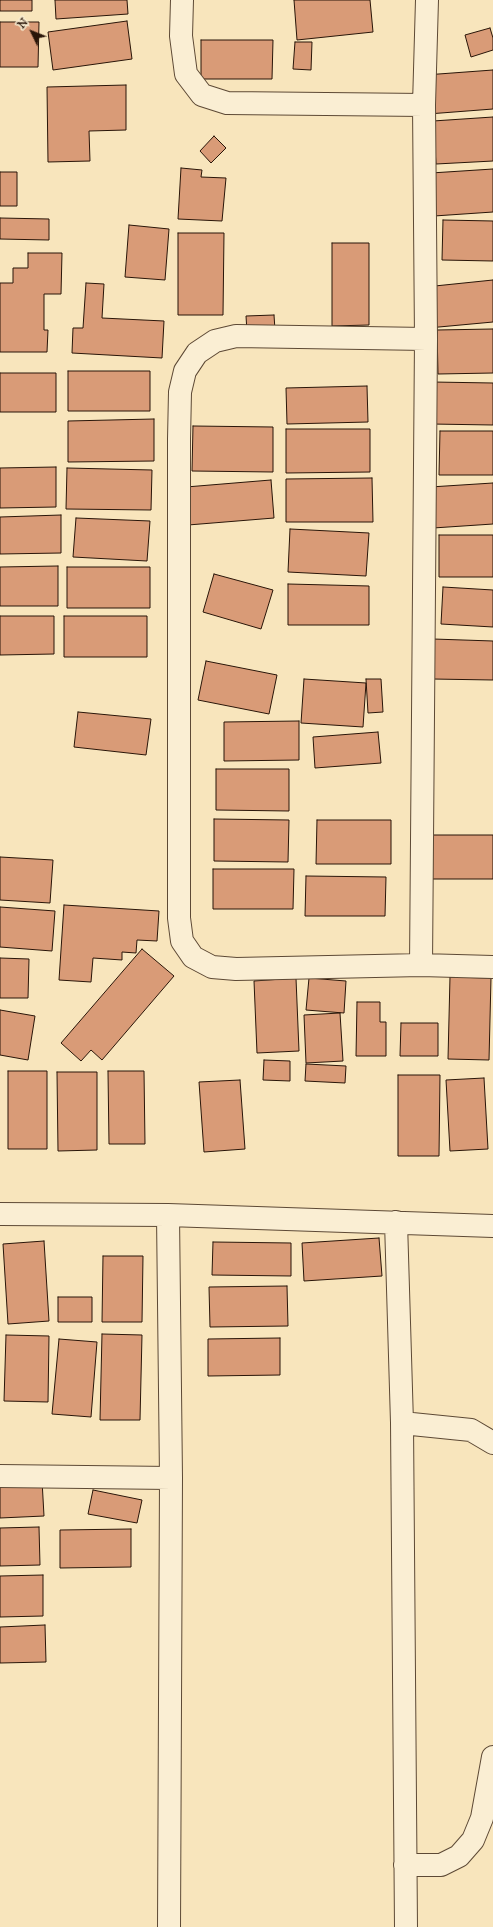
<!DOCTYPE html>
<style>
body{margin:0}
#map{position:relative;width:493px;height:1927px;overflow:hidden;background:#f8e5bc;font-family:"IM FELL Great Primer",serif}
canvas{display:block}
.north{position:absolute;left:12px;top:12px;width:40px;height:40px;-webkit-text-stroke:3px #faeed3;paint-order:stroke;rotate:313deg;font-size:11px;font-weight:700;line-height:16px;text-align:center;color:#291508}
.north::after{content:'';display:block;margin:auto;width:14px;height:18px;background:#291508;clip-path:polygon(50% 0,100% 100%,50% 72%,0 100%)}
</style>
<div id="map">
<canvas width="493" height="1927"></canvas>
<div class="north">N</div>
</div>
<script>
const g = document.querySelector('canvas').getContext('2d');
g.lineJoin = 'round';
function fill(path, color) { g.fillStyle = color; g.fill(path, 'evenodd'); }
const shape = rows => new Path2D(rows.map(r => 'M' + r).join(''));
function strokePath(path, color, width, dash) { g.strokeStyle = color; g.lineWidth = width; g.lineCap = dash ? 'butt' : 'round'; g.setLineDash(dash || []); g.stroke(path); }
const building = shape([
 [0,0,32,0,32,11,0,11,0,0],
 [55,0,127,0,128,14,56,19,55,0],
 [294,0,370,0,373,32,297,40,294,0],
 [127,21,132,59,53,70,48,32,127,21],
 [0,22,39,22,38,67,0,67,0,22],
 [490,28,493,38,493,50,471,57,465,35,490,28],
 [201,40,273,40,272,79,201,79,201,40],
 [295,42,312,42,311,70,293,69,295,42],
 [493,70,493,109,428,114,425,75,493,70],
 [126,85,126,130,89,131,90,161,48,162,47,87,126,85],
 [493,117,493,161,436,164,433,121,493,117],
 [214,136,226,148,211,163,200,151,214,136],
 [181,168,202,170,201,177,226,178,222,221,178,219,181,168],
 [493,169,493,212,434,216,431,173,493,169],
 [0,172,17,172,17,206,0,206,0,172],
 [0,218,49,219,49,240,0,239,0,218],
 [443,220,493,221,493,261,442,260,443,220],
 [129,225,169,229,165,280,125,277,129,225],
 [178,233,224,233,223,315,178,315,178,233],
 [332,243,369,243,369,325,332,326,332,243],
 [28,253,62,253,61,294,44,294,44,330,48,330,47,352,0,352,0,283,13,283,13,268,28,268,28,253],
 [493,280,493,322,428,328,425,287,493,280],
 [86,283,104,284,102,318,164,321,162,358,72,353,73,328,83,328,86,283],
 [274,315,275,330,247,332,246,316,274,315],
 [493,329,493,373,438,374,437,330,493,329],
 [68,371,150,371,150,411,68,411,68,371],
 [0,373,56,373,56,412,0,412,0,373],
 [432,382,493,383,493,425,431,424,432,382],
 [367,386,368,422,287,424,286,388,367,386],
 [154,419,154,461,68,462,68,421,154,419],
 [193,426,273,427,273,472,192,471,193,426],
 [286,429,370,429,370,472,286,473,286,429],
 [440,431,493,431,493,475,439,475,440,431],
 [56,467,56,507,0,508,0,468,56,467],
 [67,468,152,470,151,510,66,509,67,468],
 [372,478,373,522,286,522,286,479,372,478],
 [271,480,274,518,188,525,186,487,271,480],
 [493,483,493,524,433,528,430,487,493,483],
 [61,515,61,553,0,554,0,517,61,515],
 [76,518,150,521,147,561,73,557,76,518],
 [290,529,369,533,366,576,288,572,290,529],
 [439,535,493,535,493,577,439,577,439,535],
 [58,566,58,606,0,606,0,567,58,566],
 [67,567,150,567,150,608,67,608,67,567],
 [214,574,273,590,261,629,203,612,214,574],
 [288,584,369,586,369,625,288,625,288,584],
 [443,587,493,590,493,627,441,624,443,587],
 [0,616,54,616,54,654,0,655,0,616],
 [64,616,147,616,147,657,64,657,64,616],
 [433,639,493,641,493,680,432,679,433,639],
 [206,661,277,675,269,714,198,700,206,661],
 [304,679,366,683,363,727,301,723,304,679],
 [366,679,381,679,383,712,368,713,366,679],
 [78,712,151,719,146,755,74,747,78,712],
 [299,721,299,760,224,761,224,722,299,721],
 [378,732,381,763,315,768,313,737,378,732],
 [216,769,289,769,289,811,216,810,216,769],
 [214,819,289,820,288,862,214,861,214,819],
 [317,820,391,820,391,864,316,864,317,820],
 [430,835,493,835,493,879,430,879,430,835],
 [0,857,53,860,50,903,0,900,0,857],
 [213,869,294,869,293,909,213,909,213,869],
 [306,876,386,877,385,916,305,916,306,876],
 [64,905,159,911,157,941,137,940,136,953,122,952,122,960,93,958,91,982,59,980,64,905],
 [0,907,55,911,52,951,0,947,0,907],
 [142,949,174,976,102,1060,91,1050,81,1061,61,1043,142,949],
 [0,958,29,959,28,998,0,998,0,958],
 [450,977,491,978,489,1060,448,1059,450,977],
 [296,978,299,1051,257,1053,254,981,296,978],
 [309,978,346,981,344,1013,306,1010,309,978],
 [357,1002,380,1002,380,1022,386,1022,386,1056,356,1056,357,1002],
 [0,1010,35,1016,28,1060,0,1055,0,1010],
 [340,1013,343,1061,306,1063,304,1015,340,1013],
 [401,1023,438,1023,438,1056,400,1056,401,1023],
 [264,1060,290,1061,290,1081,263,1080,264,1060],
 [306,1064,346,1066,345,1083,305,1081,306,1064],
 [8,1071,47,1071,47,1149,8,1149,8,1071],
 [108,1071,144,1071,145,1144,109,1144,108,1071],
 [57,1072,97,1072,97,1150,58,1151,57,1072],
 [398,1075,440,1075,439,1156,398,1156,398,1075],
 [484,1078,488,1149,450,1151,446,1080,484,1078],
 [240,1080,245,1149,204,1152,199,1082,240,1080],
 [379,1238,382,1276,304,1281,302,1243,379,1238],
 [44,1241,49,1321,8,1324,3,1244,44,1241],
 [213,1242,291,1243,291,1276,212,1275,213,1242],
 [103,1256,143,1256,142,1322,102,1322,103,1256],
 [287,1286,288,1326,210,1327,209,1287,287,1286],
 [58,1297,92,1297,92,1322,58,1322,58,1297],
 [102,1334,142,1335,140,1420,100,1420,102,1334],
 [6,1335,49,1336,48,1402,4,1401,6,1335],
 [280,1338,280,1375,208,1376,208,1339,280,1338],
 [59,1339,97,1342,91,1417,52,1414,59,1339],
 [42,1480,44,1516,0,1518,0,1481,42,1480],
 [93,1490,142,1500,137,1523,88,1514,93,1490],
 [39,1527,40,1565,0,1566,0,1528,39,1527],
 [131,1529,131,1567,60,1568,60,1530,131,1529],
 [43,1575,43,1616,0,1617,0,1576,43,1575],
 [45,1625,46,1662,0,1663,0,1627,45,1625]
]);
const minor = shape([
 [182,0,181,36,186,74,202,95,227,103,424,105],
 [426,339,236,336,215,341,197,353,185,371,180,392,179,439,179,918,182,941,193,957,212,967,236,969,421,965,493,967],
 [421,965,426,339,424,105,427,0],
 [0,1214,168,1215,493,1226],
 [168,1215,171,1478,169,1927],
 [396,1222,402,1423,406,1927],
 [402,1423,471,1430,493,1443],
 [0,1476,171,1478],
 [405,1865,441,1865,459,1856,473,1840,482,1818,493,1757]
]);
fill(building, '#d99b77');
strokePath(building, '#291508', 1);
strokePath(minor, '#5d4935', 24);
strokePath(minor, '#faeed3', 22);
</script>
